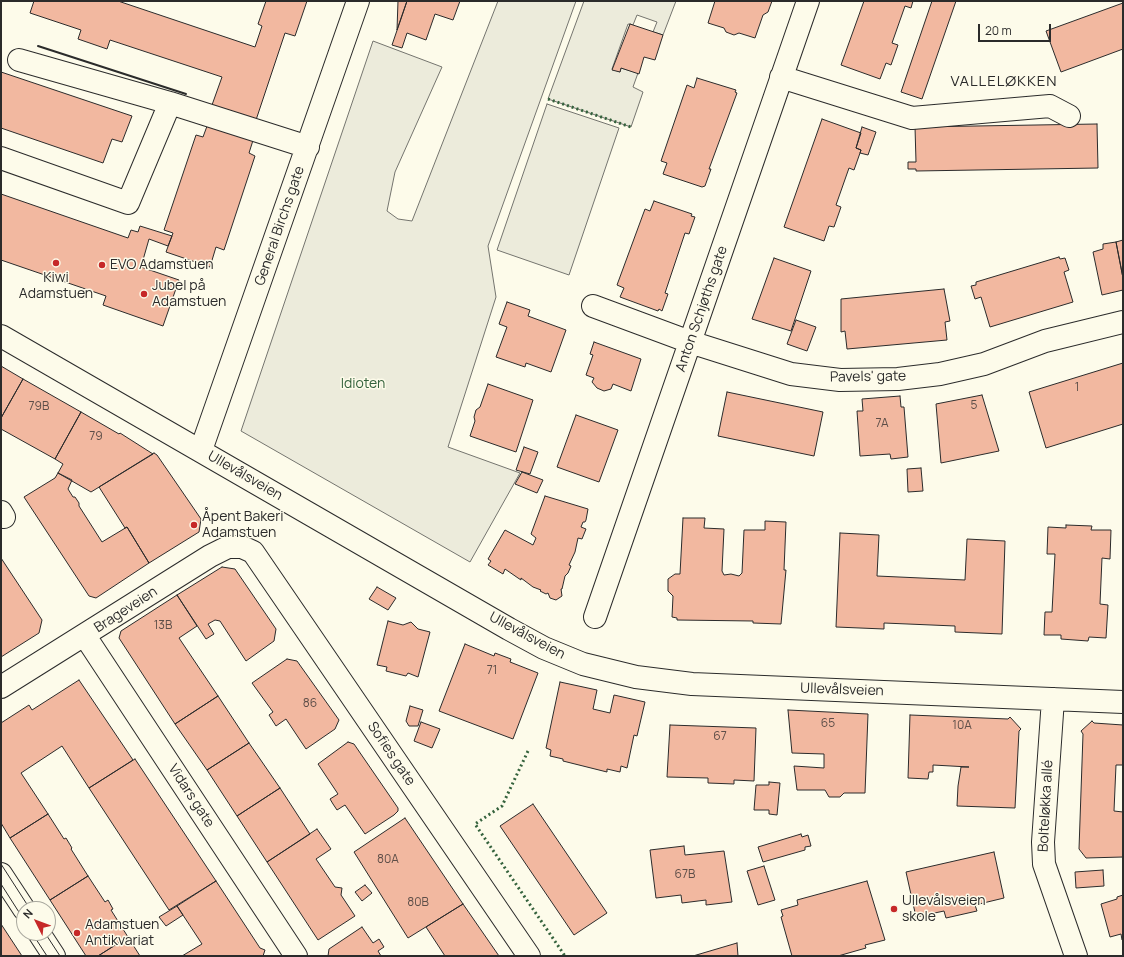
<!DOCTYPE html>
<meta charset="utf-8">
<style>
body{margin:0}
#map{position:relative;width:1124px;height:957px;overflow:hidden;background:#fdfbea;font-family:Manrope,sans-serif}
canvas{display:block}
.frame{position:absolute;inset:0;border:2px solid #2b2b2b;pointer-events:none}
.north{position:absolute;left:16px;top:901px;width:40px;height:40px;box-sizing:border-box;background:#fdfbea;border:1px solid #a9a89e;border-radius:50%;rotate:312deg;font-size:11px;font-weight:700;line-height:16px;text-align:center;color:#2b2b2b}
.north::after{content:'';display:block;margin:auto;width:14px;height:18px;background:#c62828;clip-path:polygon(50% 0,100% 100%,50% 72%,0 100%)}
.scale{position:absolute;left:978px;top:24px;width:73px;height:18px;box-sizing:border-box;border:2px solid #2b2b2b;border-top:0;padding-left:5px;font-size:12px;line-height:14px;white-space:nowrap;color:#2b2b2b;-webkit-text-stroke:3px #fdfbea;paint-order:stroke}
</style>
<div id="map">
<canvas width="1124" height="957"></canvas>
<div class="frame"></div>
<div class="north">N</div>
<div class="scale">20 m</div>
</div>
<script>
const g = document.querySelector('canvas').getContext('2d');
g.lineJoin = 'round';
function fill(path, color) { g.fillStyle = color; g.fill(path, 'evenodd'); }
const shape = rows => new Path2D(rows.map(r => 'M' + r).join(''));
function strokePath(path, color, width, dash) { g.strokeStyle = color; g.lineWidth = width; g.lineCap = dash ? 'butt' : 'round'; g.setLineDash(dash || []); g.stroke(path); }
function label(font, color, halo, rows, align = 'center') {
  g.font = font + ' Manrope,sans-serif'; g.lineWidth = 3; g.setLineDash([]); g.textBaseline = 'middle'; g.strokeStyle = halo; g.fillStyle = color; for (const [text, x, y, turn = 0] of rows) {
    g.save(); g.translate(x, y); g.rotate((+turn || 0) * Math.PI / 180); g.textAlign = isNaN(turn) ? turn : align; if (halo) g.strokeText(text, 0, 0); g.fillText(text, 0, 0); g.restore();
  }
}
const green = shape([
 [498,1,576,1,488,246,496,297,448,447,520,473,470,562,241,431,373,41,442,67,395,172,387,211,398,219,412,221,498,1],
 [584,1,676,1,663,35,653,32,657,22,637,15,633,25,628,24,612,69,620,72,621,68,638,73,633,87,643,92,631,127,548,99,584,1],
 [547,104,619,128,569,275,497,250,547,104]
]);
const building = shape([
 [34,1,118,1,255,47,262,26,258,24,266,1,307,1,295,36,285,33,256,120,212,105,222,77,110,40,107,49,78,39,81,30,30,13,34,1],
 [398,1,407,1,397,30,398,1],
 [407,1,460,1,453,20,435,14,426,40,407,33,402,48,392,45,407,1],
 [715,1,772,1,768,12,763,15,755,38,739,33,734,35,726,32,724,28,708,23,715,1],
 [864,1,913,1,911,8,905,6,892,43,898,45,891,65,886,63,880,79,841,65,864,1],
 [932,1,956,1,922,99,901,92,932,1],
 [1123,3,1123,49,1061,72,1046,31,1123,3],
 [630,24,663,35,655,60,644,57,639,74,621,68,620,72,612,70,630,24],
 [1,72,132,116,122,142,112,139,103,163,1,128,1,72],
 [697,78,736,90,735,92,737,93,709,169,711,169,705,186,702,187,663,174,667,163,661,161,687,85,694,88,697,78],
 [210,118,255,134,249,153,255,156,224,250,216,247,210,267,166,252,173,233,164,230,196,135,203,137,210,118],
 [822,119,861,133,856,148,861,150,860,153,854,170,849,168,836,205,841,207,834,227,829,226,824,241,784,227,822,119],
 [1097,124,1098,168,916,171,916,169,908,169,908,162,916,162,915,127,1097,124],
 [862,127,876,132,868,155,860,153,861,150,856,148,862,127],
 [1,194,128,238,131,230,138,232,140,226,172,236,168,246,149,239,141,267,179,280,163,326,103,305,106,296,1,260,1,194],
 [654,201,692,214,691,216,695,217,689,234,685,233,665,293,668,294,662,311,659,309,658,311,620,297,624,288,617,285,645,209,650,211,654,201],
 [1123,240,1123,278,1116,242,1123,240],
 [1116,242,1123,278,1123,290,1102,295,1093,252,1103,249,1103,244,1116,242],
 [1059,257,1060,259,1065,258,1069,270,1064,272,1073,302,990,327,981,297,975,299,971,286,976,285,976,282,1059,257],
 [774,258,811,271,791,331,752,319,774,258],
 [944,289,950,321,945,322,947,340,847,349,845,331,841,332,841,299,944,289],
 [507,302,530,310,528,316,566,330,551,372,526,363,525,367,496,357,507,327,499,324,507,302],
 [796,320,816,327,807,351,787,344,796,320],
 [594,342,641,359,631,391,613,384,611,389,604,391,597,388,592,382,594,378,586,375,593,355,590,354,594,342],
 [1123,363,1123,424,1046,448,1029,392,1123,363],
 [1,366,23,379,1,418,1,366],
 [23,379,81,412,55,459,1,429,1,418,23,379],
 [488,384,533,400,516,452,470,436,475,421,474,417,476,410,480,407,488,384],
 [727,392,823,412,814,456,718,436,727,392],
 [982,395,999,451,941,463,936,404,982,395],
 [900,396,901,407,904,407,908,457,891,459,890,454,860,456,857,411,863,411,862,399,900,396],
 [81,412,119,434,120,433,153,454,91,492,58,473,63,464,55,459,81,412],
 [576,415,618,430,599,482,557,467,576,415],
 [524,447,538,452,530,474,516,470,524,447],
 [154,453,157,455,201,519,199,532,149,563,127,527,125,528,99,487,154,453],
 [921,468,923,491,908,492,907,469,921,468],
 [522,472,543,480,537,493,515,484,522,472],
 [58,473,72,480,68,489,73,497,75,497,79,503,79,506,102,542,127,527,149,563,96,598,89,596,24,497,55,478,58,473],
 [545,496,588,509,586,520,585,522,583,522,581,527,586,529,582,539,578,538,575,552,569,565,571,566,568,573,565,576,562,589,561,589,562,596,556,600,550,598,548,593,546,594,540,591,541,590,533,587,521,578,521,580,518,578,505,569,503,574,488,565,491,561,488,559,505,530,533,545,536,538,531,534,545,496],
 [683,518,705,518,704,528,724,529,722,571,724,575,731,574,739,576,742,573,744,530,765,530,765,521,786,522,784,570,786,570,781,624,753,623,753,621,677,620,677,618,672,617,673,596,668,591,668,579,675,574,680,574,683,518],
 [1066,525,1092,526,1091,530,1111,530,1110,559,1102,558,1100,604,1108,605,1106,638,1089,637,1088,641,1061,639,1061,635,1044,635,1045,612,1052,612,1055,554,1047,554,1048,527,1066,528,1066,525],
 [840,533,879,535,877,576,965,580,967,539,1005,541,1002,634,955,632,955,626,884,623,884,629,836,627,840,533],
 [1,558,42,620,39,633,1,657,1,558],
 [222,567,235,569,276,629,274,641,246,661,220,621,215,620,208,624,214,634,206,639,177,595,222,567],
 [377,587,396,598,388,610,369,599,377,587],
 [177,595,197,626,179,638,218,696,175,724,119,638,121,631,177,595],
 [388,621,403,625,411,622,418,629,430,632,418,677,408,673,406,676,386,671,387,667,377,665,388,621],
 [465,644,494,656,495,653,511,659,510,662,538,673,513,739,439,711,465,644],
 [287,659,297,661,339,720,335,729,306,749,286,719,276,726,269,715,273,712,252,683,287,659],
 [79,680,133,760,89,788,62,746,21,773,48,814,10,838,1,823,1,723,29,705,32,710,79,680],
 [560,682,597,690,593,709,610,713,614,695,645,702,637,736,634,735,627,768,621,766,620,772,607,769,607,772,563,761,563,759,550,756,551,750,546,748,560,682],
 [218,696,249,743,207,770,175,724,218,696],
 [410,706,423,710,418,726,409,726,406,721,410,706],
 [788,710,868,714,865,793,844,793,840,797,829,797,825,790,797,790,794,766,824,768,824,754,792,753,788,710],
 [910,715,1008,719,1010,717,1021,729,1019,731,1015,808,957,806,958,786,961,767,969,767,933,765,933,772,929,772,928,779,908,778,910,715],
 [1092,721,1094,723,1123,725,1123,765,1116,765,1114,811,1123,812,1123,857,1086,858,1079,849,1083,734,1081,731,1092,721],
 [421,722,440,729,432,748,414,741,421,722],
 [670,725,756,728,754,781,734,780,734,784,708,783,708,778,667,777,670,725],
 [348,742,354,744,398,808,398,811,394,815,365,834,345,805,337,810,333,804,330,799,338,794,318,764,348,742],
 [249,743,280,788,237,816,207,770,249,743],
 [135,759,216,881,169,910,89,788,135,759],
 [769,782,780,783,777,815,769,814,769,810,754,810,756,785,769,785,769,782],
 [280,788,310,834,267,862,237,816,280,788],
 [533,804,607,913,574,935,500,826,533,804],
 [48,814,64,839,66,838,72,848,71,849,88,876,50,900,10,838,48,814],
 [405,818,463,904,408,938,354,852,405,818],
 [317,829,331,849,316,859,335,887,342,888,341,895,355,916,318,940,267,862,317,829],
 [801,834,802,837,808,835,811,846,805,847,805,850,763,862,758,847,801,834],
 [684,846,685,855,724,851,732,902,706,905,706,900,682,903,681,895,656,898,650,850,684,846],
 [994,852,1004,898,975,905,977,911,946,918,944,911,916,917,906,872,994,852],
 [764,866,775,900,758,905,747,871,764,866],
 [1103,870,1104,886,1076,888,1075,872,1103,870],
 [88,876,105,902,108,900,113,909,111,910,128,937,98,956,86,956,50,900,88,876],
 [216,881,260,948,265,950,263,956,182,956,202,944,177,906,216,881],
 [867,881,885,940,865,945,866,948,838,956,792,956,781,917,783,916,781,910,798,905,797,900,867,881],
 [365,885,372,893,362,901,355,892,365,885],
 [1123,895,1123,940,1122,940,1121,934,1110,937,1101,904,1117,899,1117,897,1123,895],
 [463,904,499,956,445,956,426,927,463,904],
 [177,906,183,915,166,926,159,917,177,906],
 [1,924,22,956,1,956,1,924],
 [362,927,373,943,379,939,384,947,378,951,381,956,328,956,329,949,362,927],
 [128,937,140,956,98,956,128,937],
 [737,943,738,956,693,956,737,943]
]);
const minor = shape([
 [19,60,170,103],
 [781,77,912,118,1050,106,1069,116],
 [1,158,128,203,170,103,308,147],
 [593,306,690,342,791,374,840,380,898,379,940,374,984,364,1045,341,1123,322],
 [1,336,509,629,544,648,583,664,636,677,692,684,1123,702],
 [201,450,358,1],
 [1,512,4,517],
 [595,617,808,1],
 [85,636,296,956],
 [1,687,210,556,228,547,242,547,253,552,529,956],
 [1053,699,1043,842,1044,864,1076,956]
]);
const major = shape([
 [1,874,24,909],
 [39,933,54,956]
]);
const tram = shape([
 [1,864,30,909],
 [1,884,24,920],
 [32,933,47,956],
 [45,933,60,956]
]);
const hedge = shape([
 [548,99,631,127],
 [528,751,502,806,475,824,565,956]
]);
const wall = shape([
 [38,46,186,94]
]);
const markers = [
 [56,263,4,"#c62828"],
 [102,265,4,"#c62828"],
 [144,294,4,"#c62828"],
 [194,525,4,"#c62828"],
 [894,909,4,"#c62828"],
 [77,933,4,"#c62828"]
];
const numberNames = [
 ["1",1077,388],
 ["5",974,406],
 ["79B",39,407],
 ["7A",882,424],
 ["79",96,437],
 ["13B",163,626],
 ["71",492,671],
 ["86",310,704],
 ["65",828,724],
 ["10A",962,726],
 ["67",720,737],
 ["80A",388,860],
 ["67B",685,875],
 ["80B",418,903]
];
const streetNames = [
 ["General Birchs gate",280,226,-71],
 ["Anton Schjøths gate",702,309,-71],
 ["Pavels' gate",868,377,-1],
 ["Ullevålsveien",245,476,30],
 ["Brageveien",126,610,-33],
 ["Ullevålsveien",527,636,28],
 ["Ullevålsveien",842,690,2],
 ["Sofies gate",391,754,56],
 ["Vidars gate",191,796,57],
 ["Bolteløkka allé",1046,806,-87]
];
const poiNames = [
 ["EVO Adamstuen",110,265],
 ["Kiwi",56,278,"center"],
 ["Adamstuen",56,294,"center"],
 ["Jubel på",152,286],
 ["Adamstuen",152,302],
 ["Åpent Bakeri",202,517],
 ["Adamstuen",202,533],
 ["Ullevålsveien",902,901],
 ["skole",902,917],
 ["Adamstuen",85,925],
 ["Antikvariat",85,941]
];
const parkNames = [
 ["Idioten",363,384]
];
const neighbourhoodNames = [
 ["VALLELØKKEN",1004,82]
];
fill(green, '#ecebdb');
strokePath(green, '#74746e', 1);
fill(building, '#f2b8a0');
strokePath(building, '#2b2b2b', 1);
strokePath(minor, '#2b2b2b', 24);
strokePath(major, '#2b2b2b', 24);
strokePath(minor, '#fdfbea', 22);
strokePath(major, '#fdfbea', 22);
strokePath(tram, '#2b2b2b', 1);
strokePath(hedge, '#34623c', 3, [2, 3]);
strokePath(wall, '#2b2b2b', 2);
for (const [x, y, r, color] of markers) { const dot = new Path2D(); dot.arc(x, y, r, 0, 2 * Math.PI); g.fillStyle = color; g.fill(dot); strokePath(dot, '#fdfbea', 1.5); }
label('12px', '#5d4e48', null, numberNames);
label('14px', '#2b2b2b', '#fdfbea', streetNames);
label('14px', '#2b2b2b', '#fdfbea', poiNames, 'left');
label('14px', '#34623c', '#fdfbea', parkNames);
g.letterSpacing = '1px';
label('15px', '#2b2b2b', '#fdfbea', neighbourhoodNames);
g.letterSpacing = '0px';
</script>
